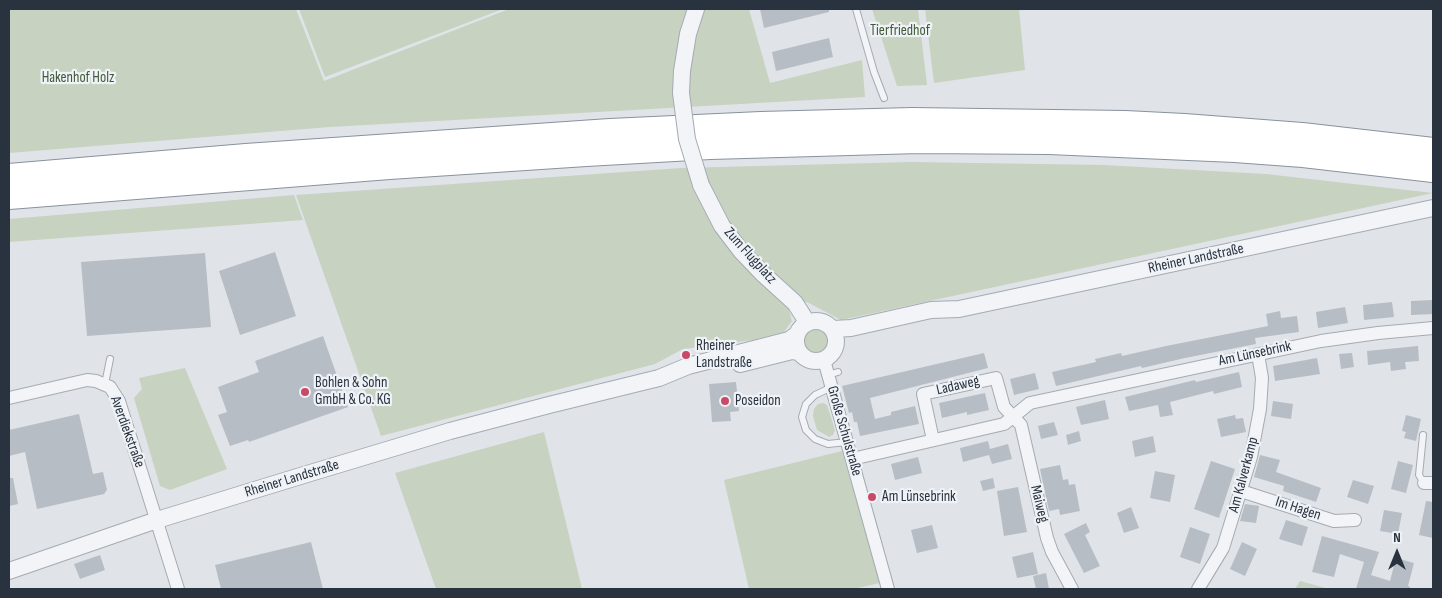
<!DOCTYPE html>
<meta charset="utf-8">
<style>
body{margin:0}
#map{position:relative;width:1442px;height:598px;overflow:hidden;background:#e0e4e8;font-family:"Sofia Sans Condensed",sans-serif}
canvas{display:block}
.frame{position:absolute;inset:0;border:10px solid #29333f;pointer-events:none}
.north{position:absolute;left:1372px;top:528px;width:50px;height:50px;-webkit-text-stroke:4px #eff2f6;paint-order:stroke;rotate:0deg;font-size:14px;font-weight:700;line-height:20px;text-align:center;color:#29333f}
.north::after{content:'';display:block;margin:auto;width:18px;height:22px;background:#29333f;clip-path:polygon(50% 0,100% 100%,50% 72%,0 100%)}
</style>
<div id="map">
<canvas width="1442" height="598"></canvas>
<div class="frame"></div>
<div class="north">N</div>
</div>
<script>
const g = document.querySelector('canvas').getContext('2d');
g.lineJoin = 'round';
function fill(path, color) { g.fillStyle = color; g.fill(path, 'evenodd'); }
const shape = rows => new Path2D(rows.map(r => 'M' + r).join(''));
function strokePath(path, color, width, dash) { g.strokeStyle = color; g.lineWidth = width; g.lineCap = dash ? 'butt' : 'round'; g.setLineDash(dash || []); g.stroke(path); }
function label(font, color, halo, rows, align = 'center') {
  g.font = font + ' "Sofia Sans Condensed",sans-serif'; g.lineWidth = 4.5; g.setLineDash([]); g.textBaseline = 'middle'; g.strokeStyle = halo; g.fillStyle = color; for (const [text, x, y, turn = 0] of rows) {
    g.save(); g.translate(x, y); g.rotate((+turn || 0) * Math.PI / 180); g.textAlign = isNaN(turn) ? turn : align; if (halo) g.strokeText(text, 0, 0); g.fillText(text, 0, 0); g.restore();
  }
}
const green = shape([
 [9,9,296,9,324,81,509,9,749,9,770,83,862,60,865,97,330,127,9,153],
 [299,9,503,9,325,77],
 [872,9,918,9,927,85,897,86],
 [925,9,1019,9,1025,70,934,83],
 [911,162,1104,165,1266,174,1433,193,841,320,807,302,789,310,792,321,784,332,753,340,683,349,655,364,381,436,296,195,681,168],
 [294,195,303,220,9,242,9,219],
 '803 341a13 13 0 1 1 26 0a13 13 0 1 1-26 0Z',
 [185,368,227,469,170,490,160,486,134,398,142,389,139,378],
 [823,403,827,405,835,430,833,435,829,437,817,430,813,416,814,409,818,404],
 [544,432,582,589,436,589,395,473],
 [842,451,880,583,853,589,749,589,724,480],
 [1300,581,1329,589,1295,589]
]);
const building = shape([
 [760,9,829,9,829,12,764,28],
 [829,38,833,57,776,71,772,52],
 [275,252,296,316,240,335,219,271],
 [205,253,211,327,87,336,81,262],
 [1433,300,1433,314,1411,315,1411,301],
 [1392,302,1394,317,1364,320,1363,305],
 [1345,307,1348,323,1318,328,1316,312],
 [1280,311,1281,318,1297,316,1299,332,1255,338,1256,344,1185,358,1142,368,1141,366,1056,386,1052,372,1096,362,1095,359,1121,353,1122,356,1166,346,1268,326,1266,314],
 [323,336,348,407,249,442,248,440,230,446,218,415,227,412,218,387,259,372,255,361],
 [1418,346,1419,361,1405,362,1406,369,1391,371,1390,362,1368,365,1367,351],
 [984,353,988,368,870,398,875,419,891,415,891,412,915,406,919,424,860,436,857,422,854,422,852,412,849,413,842,386],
 [1352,353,1354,367,1341,369,1339,354],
 [1317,358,1320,374,1275,381,1273,366],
 [1239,372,1242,387,1214,394,1213,391,1170,402,1173,415,1160,417,1158,405,1129,411,1125,397,1195,380,1196,382],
 [1035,373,1039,389,1014,395,1010,379],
 [736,382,739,411,730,412,731,421,712,422,709,384],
 [985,393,989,410,967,415,967,412,942,418,939,403],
 [1105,400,1109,419,1081,425,1076,407],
 [1273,401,1293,404,1291,419,1271,416],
 [79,414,93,474,103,472,107,490,104,494,37,509,25,452,9,456,9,430],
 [1235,415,1236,419,1243,418,1246,432,1221,437,1217,419],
 [1406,415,1421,419,1416,441,1404,438,1406,432,1402,431],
 [1054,422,1058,435,1041,439,1038,426],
 [1079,431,1081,441,1068,445,1066,435],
 [1153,436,1156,452,1135,457,1132,441],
 [988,441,990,449,1008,444,1012,459,992,464,989,455,963,462,960,448],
 [1260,455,1280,460,1276,472,1321,488,1316,502,1283,491,1284,486,1254,477],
 [918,457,922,473,895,480,891,464],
 [1211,461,1235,469,1219,518,1194,509],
 [1398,461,1413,465,1406,493,1391,489],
 [1060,465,1063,480,1068,479,1069,485,1075,484,1080,511,1060,515,1059,509,1049,511,1040,469],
 [1155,471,1175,475,1170,502,1150,498],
 [9,478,13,478,18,504,9,506],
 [993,478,995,488,983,491,980,481],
 [1353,480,1374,486,1368,504,1347,497],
 [1018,487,1027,532,1004,536,997,491],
 [1426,501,1433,502,1433,538,1419,535],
 [1245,504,1259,506,1256,523,1240,521],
 [1131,507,1139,528,1124,533,1117,513],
 [1384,510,1402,513,1398,534,1380,531],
 [1286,520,1308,527,1302,546,1279,539],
 [1086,523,1090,532,1085,535,1100,566,1084,573,1064,534],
 [932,525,938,548,917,553,911,530],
 [1190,527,1210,534,1200,564,1180,557],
 [1322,536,1379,552,1371,575,1390,581,1396,558,1414,563,1408,586,1410,587,1410,589,1356,589,1364,562,1340,554,1334,577,1312,572],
 [311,542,323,589,221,589,215,565],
 [1242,542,1257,549,1245,576,1230,569],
 [1033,552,1038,574,1017,578,1012,557],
 [100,555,105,570,80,579,74,564],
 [1046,573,1049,589,1036,589,1033,576]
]);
const service = shape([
 [856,9,874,72,884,98],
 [828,375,838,372],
 [105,384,110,359],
 [832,387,815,395,806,404,802,417,806,430,815,439,828,444,847,442],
 [1423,435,1419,475,1424,483]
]);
const minor = shape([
 [824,360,888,589],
 [9,398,87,380,96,381,110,387,119,401,178,589],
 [933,440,923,394,996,378,1004,407,1021,425,1047,538,1052,552,1072,589],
 [852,459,1004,424,1030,403,1321,341,1378,333,1433,328],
 [1424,483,1433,483],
 [1241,491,1334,521,1355,520],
 [1198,589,1223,548,1251,457,1260,409,1262,378,1258,354]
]);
const tertiary = shape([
 [681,93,682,71,688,34,696,9],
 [701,185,722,226,741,251,762,273,795,303,807,322],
 '796 341a20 20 0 1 1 40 0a20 20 0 1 1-40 0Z',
 [833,329,851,328,931,310,959,309,1433,208],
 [740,364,792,351,799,352],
 [9,571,157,520,307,474,450,431,549,405,659,378,688,366,789,340,796,335]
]);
const motorway = shape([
 [9,176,246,156,610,131,761,124,912,120,1125,123,1184,126,1302,135,1433,150],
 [9,197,389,167,586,154,710,147,919,141,1049,142,1235,150,1303,155,1433,170]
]);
const tertiaryBridge = shape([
 [681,93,687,139,701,185]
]);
const markers = [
 [686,355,5,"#c84a66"],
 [305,392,5,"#c84a66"],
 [725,401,5,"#c84a66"],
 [872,497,5,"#c84a66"]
];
const parkNames = [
 ["Tierfriedhof",900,31],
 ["Hakenhof Holz",78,78]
];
const streetNames = [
 ["Zum Flugplatz",750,256,48],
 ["Rheiner Landstraße",1196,259,-12],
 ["Am Lünsebrink",1255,354,-12],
 ["Ladaweg",958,386,-13],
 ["Große Schulstraße",844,431,74],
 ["Averdiekstraße",127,432,70],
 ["Am Kalverkamp",1244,475,-75],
 ["Rheiner Landstraße",292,479,-17],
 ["Maiweg",1039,504,77],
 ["Im Hagen",1298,509,18]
];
const poiNames = [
 ["Rheiner",696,346],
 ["Landstraße",696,363],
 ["Bohlen & Sohn",315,383],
 ["GmbH & Co. KG",315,400],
 ["Poseidon",735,401],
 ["Am Lünsebrink",882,497]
];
fill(green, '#c7d2c1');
fill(building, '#b7bdc5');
strokePath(service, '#a5abb2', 8);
strokePath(minor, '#a5abb2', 14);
strokePath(tertiary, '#a5abb2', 18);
strokePath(motorway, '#88929e', 26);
strokePath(service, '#f2f4f7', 6);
strokePath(minor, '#f2f4f7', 12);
strokePath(tertiary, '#f2f4f7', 16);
strokePath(motorway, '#fff', 24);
strokePath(tertiaryBridge, '#a5abb2', 18, []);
strokePath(tertiaryBridge, '#f2f4f7', 16);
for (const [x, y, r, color] of markers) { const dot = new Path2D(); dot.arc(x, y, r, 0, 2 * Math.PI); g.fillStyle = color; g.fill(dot); strokePath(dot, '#eff2f6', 2); }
label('15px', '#405a37', '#eff2f6', parkNames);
label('15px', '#29333f', '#eff2f6', streetNames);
label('15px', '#29333f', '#eff2f6', poiNames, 'left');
</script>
